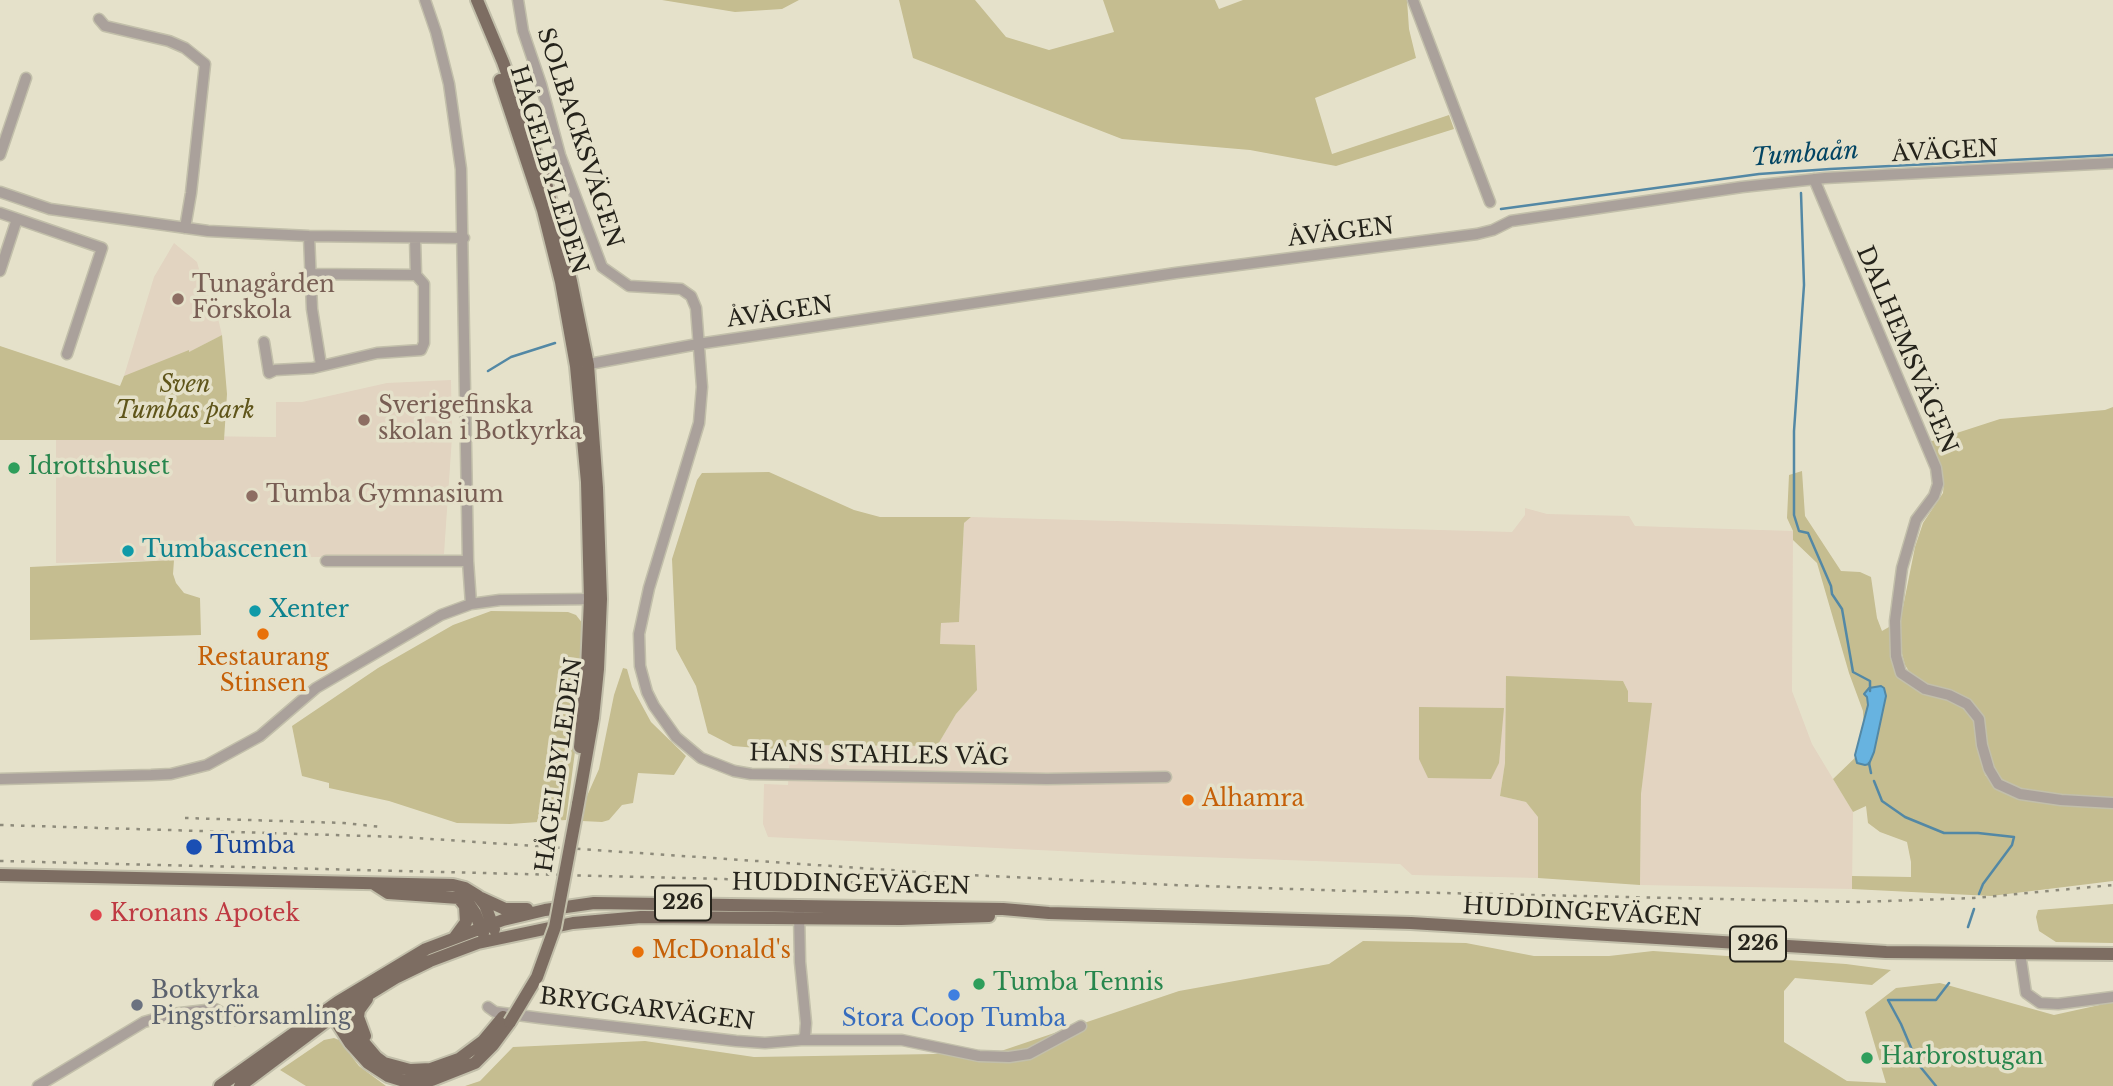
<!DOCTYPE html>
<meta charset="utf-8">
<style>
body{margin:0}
canvas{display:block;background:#e5e1ca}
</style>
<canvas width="2113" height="1086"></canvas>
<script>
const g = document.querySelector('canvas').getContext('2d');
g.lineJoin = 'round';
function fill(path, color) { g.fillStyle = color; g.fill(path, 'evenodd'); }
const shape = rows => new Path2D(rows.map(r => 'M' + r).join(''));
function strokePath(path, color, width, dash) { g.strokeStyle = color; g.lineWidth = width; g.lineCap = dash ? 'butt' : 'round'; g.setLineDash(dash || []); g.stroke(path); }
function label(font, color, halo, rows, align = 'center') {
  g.font = font + ' "Libre Baskerville",serif'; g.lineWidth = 7; g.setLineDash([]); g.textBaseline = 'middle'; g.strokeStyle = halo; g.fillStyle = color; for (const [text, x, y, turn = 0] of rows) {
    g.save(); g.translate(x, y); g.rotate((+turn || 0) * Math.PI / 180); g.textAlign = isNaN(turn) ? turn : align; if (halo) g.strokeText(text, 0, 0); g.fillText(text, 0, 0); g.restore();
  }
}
const industrial = shape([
 [1525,508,1547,514,1629,516,1635,526,1793,531,1792,691,1812,744,1853,812,1852,889,1640,885,1641,794,1651,703,1627,702,1628,691,1623,681,1506,677,1505,763,1500,796,1526,802,1538,817,1538,878,1412,875,1400,864,1142,855,768,837,763,824,764,784,788,785,789,767,796,745,937,746,956,714,976,691,940,645,941,623,959,621,964,523,971,517,1512,532,1525,515]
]);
const education = shape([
 [174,243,197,262,204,287,216,310,222,335,174,360,124,376,154,277],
 [451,380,452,437,444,554,56,563,56,429,189,436,276,437,276,402,302,402,387,383]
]);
const green = shape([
 [662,0,799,0,782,9,735,12],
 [899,0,975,0,1006,37,1049,50,1114,32,1103,0,1215,0,1219,9,1243,0,1407,0,1409,29,1416,58,1315,98,1332,154,1449,115,1454,129,1336,166,1250,150,1122,139,913,58],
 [222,335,227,394,224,440,0,440,0,346,120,386,124,376,189,350,189,352],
 [2113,407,2113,800,2063,797,2023,791,2007,784,1993,769,1986,744,1982,716,1972,701,1923,684,1912,676,1905,665,1901,650,1900,622,1915,547,1923,523,1943,493,1944,481,1929,442,2000,419,2105,410],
 [1802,471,1805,516,1841,571,1860,572,1871,577,1877,618,1882,631,1889,627,1892,655,1901,678,1913,688,1959,705,1972,715,1985,775,1995,787,2018,798,2062,804,2113,807,2113,881,1991,896,1852,889,1852,876,1911,877,1911,862,1907,842,1880,832,1868,823,1866,806,1853,812,1833,779,1860,753,1864,728,1863,711,1849,673,1817,563,1793,540,1793,531,1787,518,1789,475],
 [769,472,854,510,880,517,971,517,964,523,959,622,941,623,940,644,975,645,977,690,956,714,937,746,796,745,769,749,733,746,708,733,696,686,676,649,672,559,697,480,702,473],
 [174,560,173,574,176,583,184,593,200,598,201,635,30,640,30,567],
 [491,611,568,612,576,615,583,624,584,650,578,729,566,820,510,824,457,823,389,801,329,788,329,783,302,776,292,726,378,668,453,625],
 [623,668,627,669,632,687,651,722,686,756,674,775,638,773,633,803,622,805,609,820,602,822,582,821,587,796,599,769,614,695],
 [1506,676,1623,681,1628,691,1628,702,1652,703,1641,794,1640,885,1538,878,1538,817,1526,802,1500,796,1505,763],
 [1419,707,1504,708,1499,763,1491,779,1428,778,1419,759],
 [2113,904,2113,943,2056,942,2039,931,2036,917,2038,910],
 [1363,941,1466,943,1534,956,1609,956,1653,951,1846,964,1891,970,1872,985,1795,978,1784,991,1784,1042,1847,1081,1886,1083,1865,1012,1896,988,1940,983,2054,1015,2113,1002,2113,1086,465,1086,480,1081,513,1047,645,1041,754,1057,995,1053,1179,991,1329,964],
 [334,1038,339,1040,359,1066,386,1086,306,1086,280,1070,324,1040]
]);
const water = shape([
 [1881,686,1884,688,1886,696,1874,752,1869,764,1865,765,1857,763,1855,755,1868,705,1867,697,1864,694,1869,688,1881,686]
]);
const stream = shape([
 [1801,193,1804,285,1794,431,1794,515,1799,531,1808,533,1831,586,1832,594,1842,609,1853,672,1870,681,1870,691],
 [1501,209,1759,174,1830,169,2113,155],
 [488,371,511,357,555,343],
 [1869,763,1871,773],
 [1874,781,1882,801,1905,817,1944,833,1978,833,2014,837,2012,845,1983,884,1979,894],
 [1968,927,1974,909],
 [1936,1086,1918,1064,1901,1024,1888,1000,1936,1000,1949,983]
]);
const minor = shape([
 [425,0,436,32,449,84,461,169,468,561,471,604],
 [518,0,523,31,541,84,560,155,602,267,629,286,681,289,691,296,696,308,702,387,699,423,649,588,639,634,640,666,647,692,654,706,676,737,701,758,734,771,751,774,1047,779,1166,777],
 [1413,0,1490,202],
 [99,19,105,26,169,41,185,48,205,64,191,193,185,228],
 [0,155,26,78],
 [1814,179,1936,468,1938,484,1934,496,1916,520,1902,568,1895,621,1896,656,1901,673,1925,689,1949,695,1967,704,1979,719,1982,745,1989,769,1998,784,2020,794,2061,800,2113,803],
 [0,192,50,209,208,231,309,236,464,238],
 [0,213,102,248,67,354],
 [309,236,312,309,321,365],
 [0,271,17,219],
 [309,274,416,275],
 [264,342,269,373,275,370,313,368,377,353,421,350,424,343,424,284,416,275,415,238],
 [584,365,698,344,1176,273,1477,234,1493,230,1511,221,1742,187,1825,178,2113,163],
 [326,561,468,561],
 [0,779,151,775,171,774,207,765,260,736,316,688,441,615,471,604,500,600,595,599],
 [2020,953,2026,993,2040,1003,2058,1004,2113,997],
 [488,1007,495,1012,540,1018,736,1041,765,1043,801,1040,805,1036,806,1023,800,962,799,912],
 [802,1040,902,1040,979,1056,1009,1057,1029,1054,1081,1026],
 [38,1086,144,1022,172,1014,215,1009,235,1020]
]);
const major = shape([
 [477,0,503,62,545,179,571,281,588,365,597,488,601,599,598,669,593,718,578,804],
 [500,80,543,210,561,282,576,366,587,482,590,599,587,669,580,747],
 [0,875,453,885,465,888,478,896,485,905,494,929],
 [374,884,388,893,459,898,469,904,475,913,483,933],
 [481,898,505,909,527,909],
 [455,937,466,922,465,906,461,901],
 [339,1004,359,1037,376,1057,384,1063,410,1070,431,1069,459,1059,483,1041,503,1017],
 [330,1012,350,1043,368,1063,388,1076,404,1081,432,1080,475,1063,493,1045,510,1022],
 [365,1036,358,1017,359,1010,367,999],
 [220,1086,338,1002,426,949,503,920,545,910,594,903,1003,909,1049,913,1411,923,1886,952,2113,954],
 [240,1086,332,1017,397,977,430,961,478,943,573,923,641,917,901,919,989,916]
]);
const rail = shape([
 [185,818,344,823,382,827],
 [0,825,402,837,949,874,1174,885,1352,891,1857,902,1974,898,2113,885],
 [0,861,963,885]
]);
const majorBridge = shape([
 [510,1022,537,977,555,927,578,804]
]);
const markers = [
 [178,299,7,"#8d6e63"],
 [364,420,7,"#8d6e63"],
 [14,468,7,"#2e9e5b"],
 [252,496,7,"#8d6e63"],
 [128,551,7,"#0f9aa8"],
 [255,611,7,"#0f9aa8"],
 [263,634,7,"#e8710a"],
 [1188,800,7,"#e8710a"],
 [194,847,9,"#1a4fb4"],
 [96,915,7,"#e0444e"],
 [638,952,7,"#e8710a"],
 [979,984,7,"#2e9e5b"],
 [954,995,7,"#3f7fe0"],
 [137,1005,7,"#6b7280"],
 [1867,1058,7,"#2e9e5b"]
];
const shields = [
 [683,903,56],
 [1758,944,56]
];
const shieldNames = [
 ["226",683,903],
 ["226",1758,944]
];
const streetNames = [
 ["SOLBACKSVÄGEN",579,138,72],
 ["ÅVÄGEN",1945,152,-3],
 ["HÅGELBYLEDEN",548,170,73],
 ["ÅVÄGEN",1341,233,-7],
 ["ÅVÄGEN",780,313,-8],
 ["DALHEMSVÄGEN",1906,350,67],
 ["HANS STAHLES VÄG",879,756,1],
 ["HÅGELBYLEDEN",560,765,-82],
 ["HUDDINGEVÄGEN",851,885,1],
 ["HUDDINGEVÄGEN",1582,913,3],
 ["BRYGGARVÄGEN",647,1010,7]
];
const educationNames = [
 ["Tunagården",192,286],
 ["Förskola",192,312],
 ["Sverigefinska",378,407],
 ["skolan i Botkyrka",378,433],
 ["Tumba Gymnasium",266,496]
];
const parkNames = [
 ["Sven",185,386],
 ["Tumbas park",185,412]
];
const leisureNames = [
 ["Idrottshuset",28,468],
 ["Tumba Tennis",993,984],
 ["Harbrostugan",1881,1058]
];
const cultureNames = [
 ["Tumbascenen",142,551],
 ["Xenter",269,611]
];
const foodNames = [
 ["Restaurang",263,659,"center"],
 ["Stinsen",263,685,"center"],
 ["Alhamra",1202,800],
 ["McDonald's",652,952]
];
const transitNames = [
 ["Tumba",210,847]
];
const healthNames = [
 ["Kronans Apotek",110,915]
];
const worshipNames = [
 ["Botkyrka",151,992],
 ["Pingstförsamling",151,1018]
];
const shopNames = [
 ["Stora Coop Tumba",954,1020]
];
const waterNames = [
 ["Tumbaån",1805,155,-4]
];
fill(industrial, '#e3d4c1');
fill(education, '#e2d4c1');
fill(green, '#c5bd90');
fill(water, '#67b3e0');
strokePath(water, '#5388a5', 2);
strokePath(stream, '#5388a5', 2.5);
strokePath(minor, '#c2bfaa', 13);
strokePath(major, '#c2bfaa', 16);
strokePath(minor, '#aaa19b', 10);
strokePath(major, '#7d6d62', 12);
strokePath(rail, '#8e8b7b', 2.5, [3.5, 7]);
strokePath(majorBridge, '#c2bfaa', 16, []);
strokePath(majorBridge, '#7d6d62', 12);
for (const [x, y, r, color] of markers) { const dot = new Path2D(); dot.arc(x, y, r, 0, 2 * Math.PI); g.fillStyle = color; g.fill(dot); strokePath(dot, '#e5e1ca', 2.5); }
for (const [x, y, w] of shields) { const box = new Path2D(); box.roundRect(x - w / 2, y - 17.5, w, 35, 5); g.fillStyle = '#e5e1ca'; g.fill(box); strokePath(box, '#25231b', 2); }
label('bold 21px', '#25231b', null, shieldNames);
label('23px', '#25231b', '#e5e1ca', streetNames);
label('23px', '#785e54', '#e5e1ca', educationNames, 'left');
label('italic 23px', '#5f551a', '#e5e1ca', parkNames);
label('23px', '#27864d', '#e5e1ca', leisureNames, 'left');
label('23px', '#0d838f', '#e5e1ca', cultureNames, 'left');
label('23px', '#c56008', '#e5e1ca', foodNames, 'left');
label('23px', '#164399', '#e5e1ca', transitNames, 'left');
label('23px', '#be3a42', '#e5e1ca', healthNames, 'left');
label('23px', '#5b616d', '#e5e1ca', worshipNames, 'left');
label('23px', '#366cbe', '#e5e1ca', shopNames);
label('italic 24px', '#034563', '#e5e1ca', waterNames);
</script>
